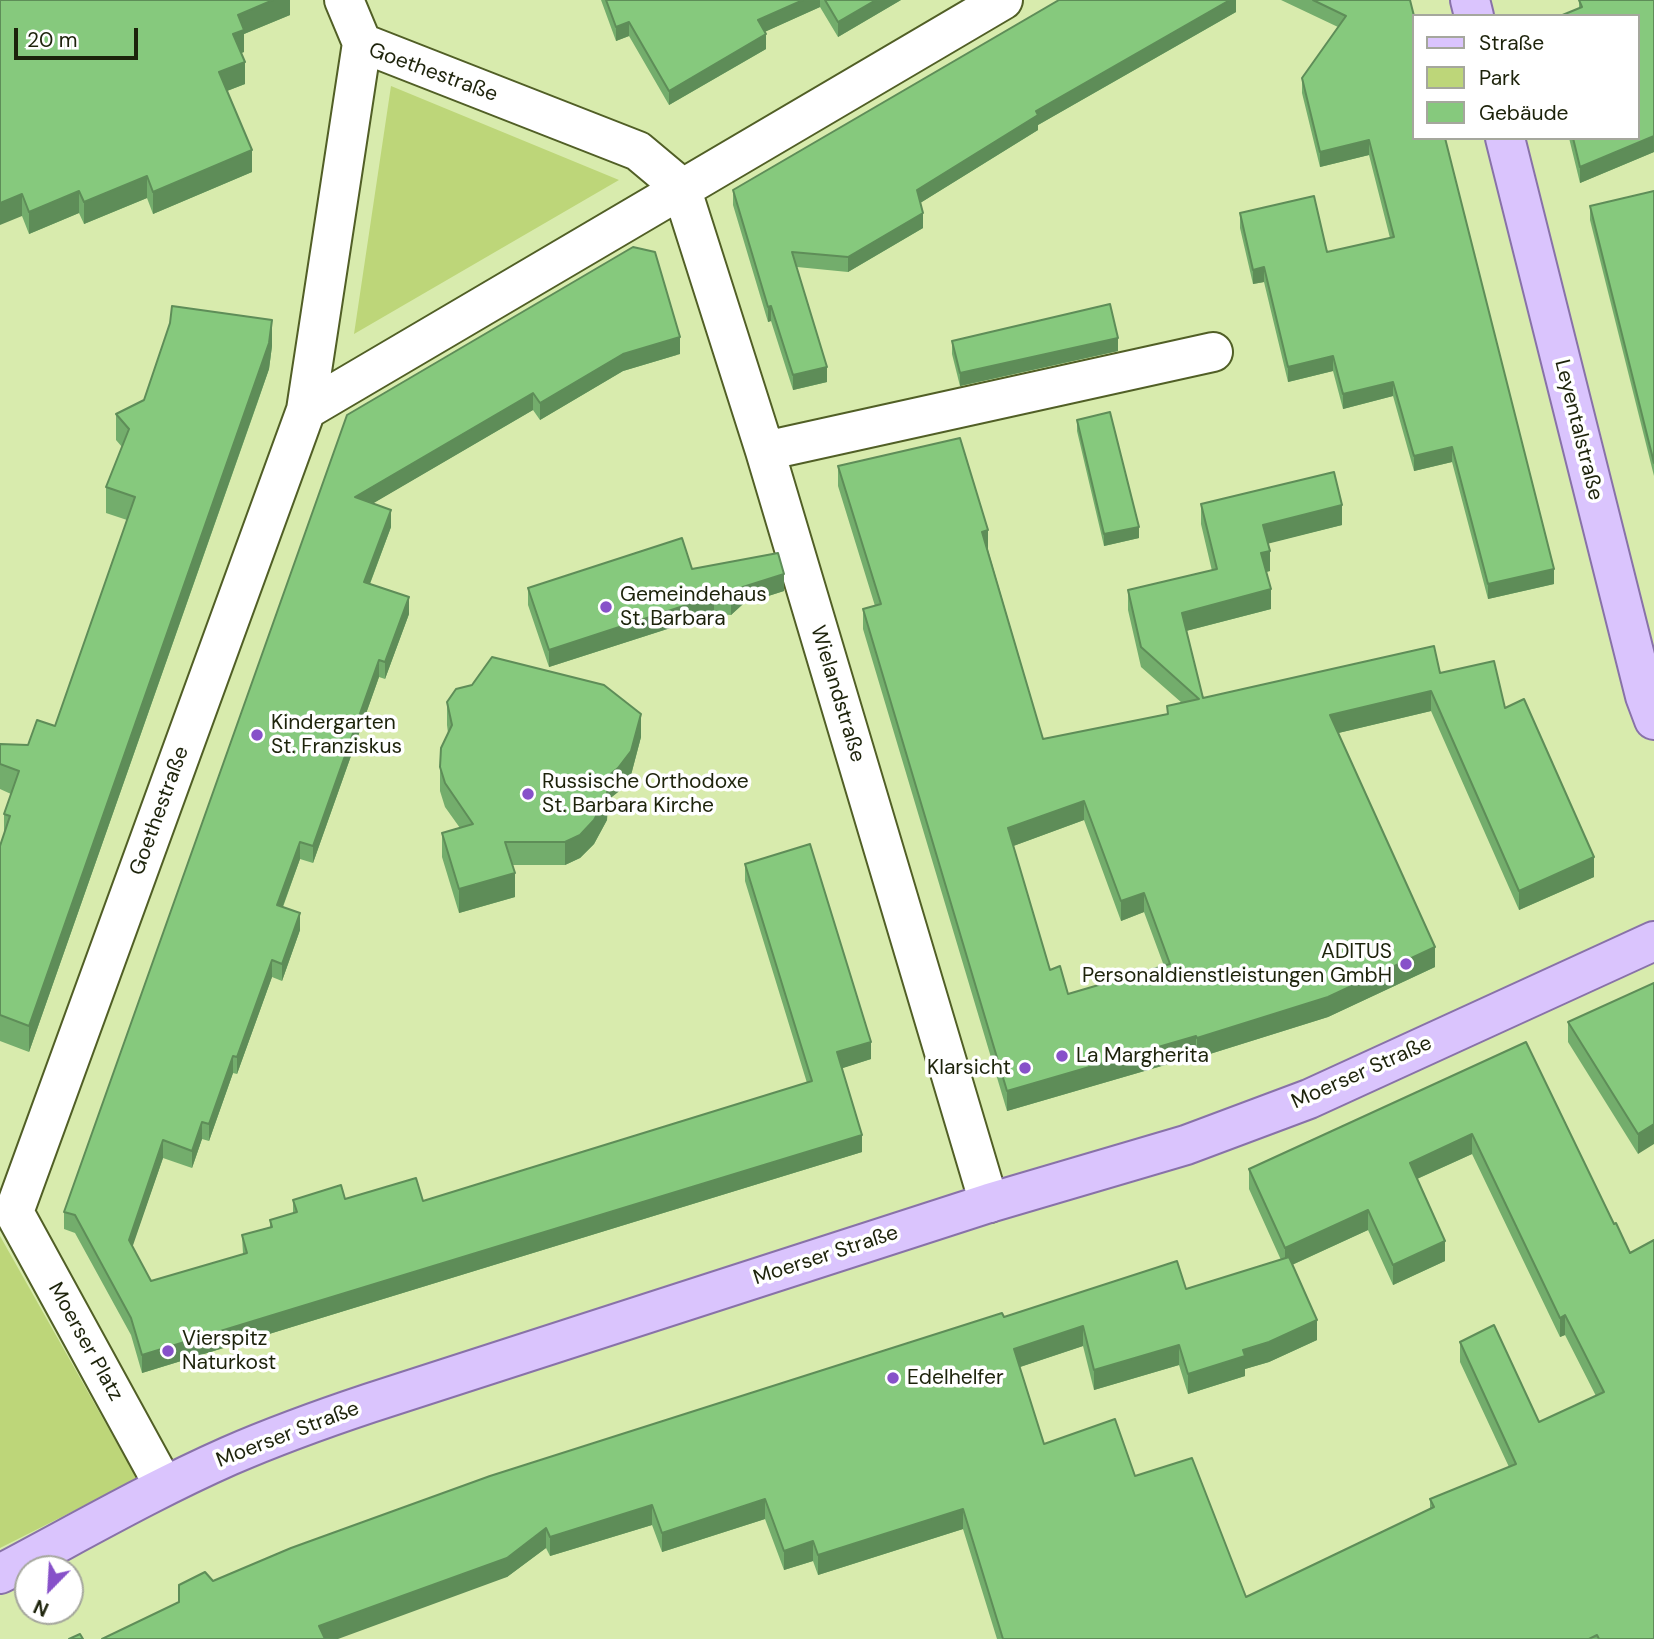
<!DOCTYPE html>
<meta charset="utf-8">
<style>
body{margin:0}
#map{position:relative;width:1654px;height:1639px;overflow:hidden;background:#d8ebad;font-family:"DM Sans",sans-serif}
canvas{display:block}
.legend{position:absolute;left:1412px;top:14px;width:228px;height:126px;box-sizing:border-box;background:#fff;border:2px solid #a5a79d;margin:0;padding:9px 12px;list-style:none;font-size:21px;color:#1d230b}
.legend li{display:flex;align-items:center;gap:14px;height:35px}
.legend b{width:35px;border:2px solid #a5a79d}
.north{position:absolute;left:14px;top:1555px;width:70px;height:70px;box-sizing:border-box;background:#fff;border:2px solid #a5a79d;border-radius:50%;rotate:204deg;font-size:19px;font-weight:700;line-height:28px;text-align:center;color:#1d230b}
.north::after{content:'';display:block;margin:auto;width:24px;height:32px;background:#8751c9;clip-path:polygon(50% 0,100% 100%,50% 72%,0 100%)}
.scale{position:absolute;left:14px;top:28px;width:124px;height:32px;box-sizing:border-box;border:4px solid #1d230b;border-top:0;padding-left:9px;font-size:21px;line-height:24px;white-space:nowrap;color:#1d230b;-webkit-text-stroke:5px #fff;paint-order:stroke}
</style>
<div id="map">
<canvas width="1654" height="1639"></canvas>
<ul class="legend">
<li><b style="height:9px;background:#dac4fd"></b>Straße</li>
<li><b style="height:19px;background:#bdd679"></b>Park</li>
<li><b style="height:19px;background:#86c97d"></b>Gebäude</li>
</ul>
<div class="north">N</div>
<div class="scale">20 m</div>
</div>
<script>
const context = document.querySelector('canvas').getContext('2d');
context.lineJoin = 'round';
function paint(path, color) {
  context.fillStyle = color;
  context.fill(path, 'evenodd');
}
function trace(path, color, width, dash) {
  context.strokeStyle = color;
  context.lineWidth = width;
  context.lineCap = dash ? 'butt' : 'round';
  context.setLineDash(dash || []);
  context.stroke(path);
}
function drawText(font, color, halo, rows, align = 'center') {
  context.font = font + ' "DM Sans",sans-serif';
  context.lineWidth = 7;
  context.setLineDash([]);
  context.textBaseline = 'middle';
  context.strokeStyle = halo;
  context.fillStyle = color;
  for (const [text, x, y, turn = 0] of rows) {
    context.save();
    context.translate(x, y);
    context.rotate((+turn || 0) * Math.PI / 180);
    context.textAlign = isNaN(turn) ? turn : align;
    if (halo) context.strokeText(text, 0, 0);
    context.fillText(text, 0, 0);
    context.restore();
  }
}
paint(new Path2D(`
 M 391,86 L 619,180 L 354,334 Z
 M 0,1236 L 137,1479 L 0,1548 Z`), '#bdd679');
const minor = new Path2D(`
 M 344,0 L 362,43
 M 362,43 L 638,151 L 681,187 L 765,451 L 989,1203
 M 306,410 L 1003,0
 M 765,451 L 1213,352
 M 14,1212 L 306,410 L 362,43
 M 14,1212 L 164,1486`);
const major = new Path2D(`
 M 1470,0 L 1474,16
 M 1505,138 L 1645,696 L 1654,720
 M 0,1574 C 76,1534 150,1491 229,1456 C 275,1436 322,1419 370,1403 L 989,1203 L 1186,1145 L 1309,1099 L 1654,941`);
trace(minor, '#515f26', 42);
trace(major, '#8872a8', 42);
trace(minor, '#fff', 38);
trace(major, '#dac4fd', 38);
paint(new Path2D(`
 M 0,0 L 290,0 L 290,15 L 244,34 L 244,52 L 241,53 L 245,84 L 227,91 L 252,172 L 153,214 L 147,198 L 84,224 L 79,213 L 29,234 L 22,216 Z
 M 601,0 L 901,0 L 838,37 L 820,7 L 764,32 L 766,49 L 669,105 L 629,36 L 616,41 Z
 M 1236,0 L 1236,12 L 1038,125 L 1038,130 L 920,203 L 923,228 L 848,272 L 797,267 L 827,382 L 793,390 L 771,321 L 768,322 L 733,205 L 733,190 Z
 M 1281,0 L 1410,0 L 1554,584 L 1488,599 L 1452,462 L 1414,471 L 1393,396 L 1343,409 L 1333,371 L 1288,382 L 1264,282 L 1253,284 L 1240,228 L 1240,213 L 1327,252 L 1390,238 L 1369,155 L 1320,167 L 1302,93 L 1302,78 L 1338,27 Z
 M 1579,0 L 1654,0 L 1654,152 L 1580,183 L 1569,138 L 1638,138 L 1579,8 Z
 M 1654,191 L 1654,476 L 1590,220 L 1590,206 Z
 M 952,341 L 1118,351 L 960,386 L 952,354 Z
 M 272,346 L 269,369 L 257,404 L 29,1052 L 0,1041 L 0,846 L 4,835 L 4,814 L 11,794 L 0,789 L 0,744 L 28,745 L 55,726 L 127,520 L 106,513 L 106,487 L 122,447 L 116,440 L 116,414 Z
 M 680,354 L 623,371 L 540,420 L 533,410 L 373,503 L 391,527 L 370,584 L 409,614 L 385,679 L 379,677 L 313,863 L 300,859 L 283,907 L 300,930 L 282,981 L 272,977 L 237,1074 L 233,1073 L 209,1141 L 202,1139 L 192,1168 L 163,1158 L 132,1246 L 151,1281 L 243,1254 L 242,1235 L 270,1227 L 270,1220 L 293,1213 L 293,1200 L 345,1199 L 423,1201 L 807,1083 L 745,881 L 745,864 L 871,1059 L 842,1068 L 862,1152 L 142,1373 L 131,1335 L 75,1233 L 64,1229 L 64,1212 L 347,415 Z
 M 1077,420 L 1139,538 L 1104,546 L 1077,431 Z
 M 838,466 L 988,550 L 1043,739 L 1167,714 L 1167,706 L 1182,703 L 1141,667 L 1128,610 L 1128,590 L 1212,571 L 1201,524 L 1201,504 L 1342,525 L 1268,543 L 1270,571 L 1266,572 L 1271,609 L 1186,631 L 1203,698 L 1440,673 L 1505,708 L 1594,877 L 1519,910 L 1431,711 L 1338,733 L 1435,967 L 1328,1017 L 1197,1058 L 1196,1056 L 1007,1111 L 863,629 L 863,609 L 875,606 L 838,486 ZM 1084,820 L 1121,921 L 1144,912 L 1164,966 L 1068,994 L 1050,970 L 1013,846 Z
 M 692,569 L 784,591 L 743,604 L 731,615 L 714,614 L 549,667 L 528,605 L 528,588 Z
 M 447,702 L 641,737 L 631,775 L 618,792 L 608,800 L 607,820 L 594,844 L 580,858 L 565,865 L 512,865 L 515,897 L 459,913 L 442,857 L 442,833 L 460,828 L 445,807 L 440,791 L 440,767 L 448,733 L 447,725 Z
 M 1654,983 L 1638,1154 L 1568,1042 L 1568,1022 Z
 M 1526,1042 L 1614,1224 L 1654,1639 L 997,1639 L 963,1529 L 818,1575 L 813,1561 L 784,1570 L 765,1519 L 662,1552 L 652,1525 L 550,1556 L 546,1548 L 507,1577 L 179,1602 L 213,1581 L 1004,1317 L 1186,1289 L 1281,1260 L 1249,1189 L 1249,1169 ZM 1472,1154 L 1560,1337 L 1565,1335 L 1596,1396 L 1539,1422 L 1460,1342 L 1460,1362 L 1509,1467 L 1430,1499 L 1430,1509 L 1246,1597 L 1135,1476 L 1044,1444 L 1020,1367 L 1083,1346 L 1094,1390 L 1179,1365 L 1188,1394 L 1245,1376 L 1245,1369 L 1269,1362 L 1317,1340 L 1292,1265 L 1368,1230 L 1393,1285 L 1445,1261 L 1417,1179 Z`), '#73ad6c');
paint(new Path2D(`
 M 273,0 L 290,0 L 290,15 L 244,34 L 244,52 L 233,56 L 233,34 L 238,15 Z
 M 803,0 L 820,0 L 820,7 L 758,35 L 758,20 Z
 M 876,0 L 901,0 L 838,37 L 838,22 Z
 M 1230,0 L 1236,0 L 1236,12 L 1038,125 L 1038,130 L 917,205 L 917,190 L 1036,111 Z
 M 629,22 L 629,36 L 616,41 L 616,27 Z
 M 766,34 L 766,49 L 669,105 L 669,91 Z
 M 245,62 L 245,84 L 219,94 L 219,72 Z
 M 1654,136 L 1654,152 L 1580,183 L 1580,167 Z
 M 1369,140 L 1369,155 L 1320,167 L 1320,152 Z
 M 252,150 L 252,172 L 153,214 L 153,192 Z
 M 147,176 L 147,198 L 84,224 L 84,202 Z
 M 79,191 L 79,213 L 29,234 L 29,212 Z
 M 22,194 L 22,216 L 0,225 L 0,203 Z
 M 923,213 L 923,228 L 848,272 L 848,257 Z
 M 1264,267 L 1264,282 L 1253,284 L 1253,270 Z
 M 771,306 L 771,321 L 768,322 L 768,307 Z
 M 272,320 L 272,346 L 269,369 L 29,1052 L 29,1026 Z
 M 680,337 L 680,354 L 623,371 L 540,420 L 540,403 L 623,354 Z
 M 1118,338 L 1118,351 L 960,386 L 960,373 Z
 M 1333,356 L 1333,371 L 1288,382 L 1288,367 Z
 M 827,367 L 827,382 L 793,390 L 793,375 Z
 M 1393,382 L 1393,396 L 1343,409 L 1343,394 Z
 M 533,393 L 533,410 L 355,514 L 355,497 Z
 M 1452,447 L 1452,462 L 1414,471 L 1414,456 Z
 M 1342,505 L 1342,525 L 1263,545 L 1263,525 Z
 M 391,510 L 391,527 L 364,599 L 364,582 Z
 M 1139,527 L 1139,538 L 1104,546 L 1104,534 Z
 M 988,530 L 988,550 L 982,552 L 982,532 Z
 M 1270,551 L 1270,571 L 1261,573 L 1261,553 Z
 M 1554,569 L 1554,584 L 1488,599 L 1488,584 Z
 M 784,574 L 784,591 L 743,604 L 731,615 L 731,597 L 743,587 Z
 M 1271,589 L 1271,609 L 1182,632 L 1182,613 Z
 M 714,596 L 714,614 L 549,667 L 549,650 Z
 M 409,597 L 409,614 L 385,679 L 385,662 Z
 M 379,660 L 379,677 L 313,863 L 313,846 Z
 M 1431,691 L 1431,711 L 1330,735 L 1330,715 Z
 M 641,714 L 641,737 L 631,775 L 618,792 L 608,800 L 607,820 L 594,844 L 580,858 L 565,865 L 565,842 Z
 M 1084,801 L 1084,820 L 1008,848 L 1008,828 Z
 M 300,842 L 300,859 L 277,922 L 277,905 Z
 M 1594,857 L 1594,877 L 1519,910 L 1519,891 Z
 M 515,873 L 515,897 L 459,913 L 459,889 Z
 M 1144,893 L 1144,912 L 1121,921 L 1121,901 Z
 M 300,913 L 300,930 L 282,981 L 282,964 Z
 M 1435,947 L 1435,967 L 1328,1017 L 1197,1058 L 1197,1038 Z
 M 272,960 L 272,977 L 237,1074 L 237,1057 Z
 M 1196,1036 L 1196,1056 L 1007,1111 L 1007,1091 Z
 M 871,1042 L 871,1059 L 837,1070 L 837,1052 Z
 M 233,1056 L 233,1073 L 209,1141 L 209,1124 Z
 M 202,1122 L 202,1139 L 192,1168 L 192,1151 Z
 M 1654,1124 L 1654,1144 L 1638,1154 L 1638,1134 Z
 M 1472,1134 L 1472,1154 L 1410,1182 L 1410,1163 Z
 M 862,1135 L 862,1152 L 142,1373 L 142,1355 Z
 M 163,1140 L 163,1158 L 129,1257 L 129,1240 Z
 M 1368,1210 L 1368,1230 L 1285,1268 L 1285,1248 Z
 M 1445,1241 L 1445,1261 L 1393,1285 L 1393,1265 Z
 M 1565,1315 L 1565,1335 L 1560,1337 L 1560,1318 Z
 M 1317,1320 L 1317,1340 L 1269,1362 L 1245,1369 L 1245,1376 L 1188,1394 L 1188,1374 Z
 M 1083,1326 L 1083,1346 L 1014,1369 L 1014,1349 Z
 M 1179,1345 L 1179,1365 L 1094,1390 L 1094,1370 Z
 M 765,1499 L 765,1519 L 662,1552 L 662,1533 Z
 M 652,1505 L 652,1525 L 550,1556 L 550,1537 Z
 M 963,1509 L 963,1529 L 818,1575 L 818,1555 Z
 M 546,1528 L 546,1548 L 507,1577 L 338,1639 L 319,1639 L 319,1626 Z
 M 813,1541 L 813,1561 L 784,1570 L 784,1551 Z`), '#5e8d58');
const building = new Path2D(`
 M 0,0 L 273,0 L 238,15 L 244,30 L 233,34 L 245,62 L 219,72 L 252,150 L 153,192 L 147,176 L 84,202 L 79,191 L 29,212 L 22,194 L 0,203 Z
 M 606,0 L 803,0 L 758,20 L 766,34 L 669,91 L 629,22 L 616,27 Z
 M 825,0 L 876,0 L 838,22 Z
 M 1059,0 L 1230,0 L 1036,111 L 1038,115 L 917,190 L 923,213 L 848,257 L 792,252 L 827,367 L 793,375 L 771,306 L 768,307 L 733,190 Z
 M 1313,0 L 1410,0 L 1414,16 L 1414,138 L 1445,138 L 1554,569 L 1488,584 L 1452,447 L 1414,456 L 1393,382 L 1343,394 L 1333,356 L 1288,367 L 1264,267 L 1253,270 L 1240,213 L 1314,196 L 1327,252 L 1394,237 L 1369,140 L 1320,152 L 1302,78 L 1346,16 Z
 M 1579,0 L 1654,0 L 1654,136 L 1580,167 L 1573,138 L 1638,138 L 1638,16 L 1560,16 L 1582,7 Z
 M 1654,191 L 1654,463 L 1590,206 Z
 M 633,247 L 655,252 L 680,337 L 623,354 L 540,403 L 533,393 L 355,497 L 391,510 L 364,582 L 409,597 L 385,662 L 379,660 L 313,846 L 300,842 L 277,905 L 300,913 L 282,964 L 272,960 L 237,1057 L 233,1056 L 209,1124 L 202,1122 L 192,1151 L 163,1140 L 129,1240 L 151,1281 L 247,1253 L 242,1235 L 272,1227 L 270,1220 L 297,1212 L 293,1200 L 341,1185 L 345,1199 L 416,1178 L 423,1201 L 812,1081 L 745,864 L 810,844 L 871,1042 L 837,1052 L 862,1135 L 142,1355 L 131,1318 L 75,1215 L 64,1212 L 347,415 Z
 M 1110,304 L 1118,338 L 960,373 L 952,341 Z
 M 172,306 L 272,320 L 269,343 L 29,1026 L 0,1015 L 0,846 L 10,816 L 4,814 L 19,771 L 0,764 L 0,744 L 28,745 L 37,720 L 55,726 L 135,497 L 106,487 L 129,429 L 116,414 L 144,400 L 170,323 Z
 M 1110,412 L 1139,527 L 1104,534 L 1077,420 Z
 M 960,438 L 988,530 L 982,532 L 1043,739 L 1168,714 L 1167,706 L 1199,699 L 1141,647 L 1128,590 L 1217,569 L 1201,504 L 1334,472 L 1342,505 L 1263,525 L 1270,551 L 1261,553 L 1271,589 L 1182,613 L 1203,698 L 1434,646 L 1440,673 L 1494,661 L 1505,708 L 1524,699 L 1594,857 L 1519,891 L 1431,691 L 1330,715 L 1435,947 L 1328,997 L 1197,1038 L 1196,1036 L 1007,1091 L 863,609 L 881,604 L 838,466 ZM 1084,801 L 1121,901 L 1144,893 L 1170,964 L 1068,994 L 1060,966 L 1050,970 L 1008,828 Z
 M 682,538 L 692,569 L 778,553 L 784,574 L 743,587 L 731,597 L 714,596 L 549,650 L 528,588 Z
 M 492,657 L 604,685 L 641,714 L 631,751 L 618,768 L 608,776 L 607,796 L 594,820 L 580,835 L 565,842 L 505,842 L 515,873 L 459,889 L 442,833 L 473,824 L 445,783 L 440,767 L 441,748 L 452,725 L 447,702 L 456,689 L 472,685 Z
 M 1654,983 L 1654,1124 L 1638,1134 L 1568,1022 Z
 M 1526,1042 L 1614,1224 L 1616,1223 L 1630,1253 L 1654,1240 L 1654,1639 L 1599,1639 L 1597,1635 L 1589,1639 L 1003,1639 L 963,1509 L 818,1555 L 813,1541 L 784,1551 L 765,1499 L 662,1533 L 652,1505 L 550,1537 L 546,1528 L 507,1558 L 319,1626 L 325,1639 L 102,1639 L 179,1602 L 179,1585 L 205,1572 L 213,1581 L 291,1548 L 490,1476 L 1002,1313 L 1004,1317 L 1177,1261 L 1186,1289 L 1289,1257 L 1317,1320 L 1269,1342 L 1243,1350 L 1245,1356 L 1188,1374 L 1179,1345 L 1094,1370 L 1083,1326 L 1014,1349 L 1044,1444 L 1115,1419 L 1135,1476 L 1192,1458 L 1246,1597 L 1434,1507 L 1430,1499 L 1516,1464 L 1460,1342 L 1494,1325 L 1539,1422 L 1604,1392 L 1565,1315 L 1560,1318 L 1472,1134 L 1410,1163 L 1445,1241 L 1393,1265 L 1368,1210 L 1285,1248 L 1249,1169 Z
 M 80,1634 L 83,1639 L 69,1639 Z`);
paint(building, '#86c97d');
trace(building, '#5e8d58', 2);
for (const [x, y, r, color] of [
 [606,607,7,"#8751c9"],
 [257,735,7,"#8751c9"],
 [528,794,7,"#8751c9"],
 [1406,964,7,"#8751c9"],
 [1062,1056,7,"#8751c9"],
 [1025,1068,7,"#8751c9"],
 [168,1351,7,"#8751c9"],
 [893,1378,7,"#8751c9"]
]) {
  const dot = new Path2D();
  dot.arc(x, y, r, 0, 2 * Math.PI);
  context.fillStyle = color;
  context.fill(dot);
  trace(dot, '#fff', 2.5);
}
drawText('21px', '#1d230b', '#fff', [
 ["Goethestraße",433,73,20],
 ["Leyentalstraße",1578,430,76],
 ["Wielandstraße",837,694,73],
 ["Goethestraße",160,811,-70],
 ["Moerser Straße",1362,1073,-24],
 ["Moerser Straße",826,1256,-18],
 ["Moerser Platz",85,1342,61],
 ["Moerser Straße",288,1435,-21]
]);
drawText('21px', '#1d230b', '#fff', [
 ["Gemeindehaus",620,595],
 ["St. Barbara",620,619],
 ["Kindergarten",271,723],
 ["St. Franziskus",271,747],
 ["Russische Orthodoxe",542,782],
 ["St. Barbara Kirche",542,806],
 ["ADITUS",1392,952,"right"],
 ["Personaldienstleistungen GmbH",1392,976,"right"],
 ["La Margherita",1076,1056],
 ["Klarsicht",1011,1068,"right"],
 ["Vierspitz",182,1339],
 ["Naturkost",182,1363],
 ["Edelhelfer",907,1378]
], 'left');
</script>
